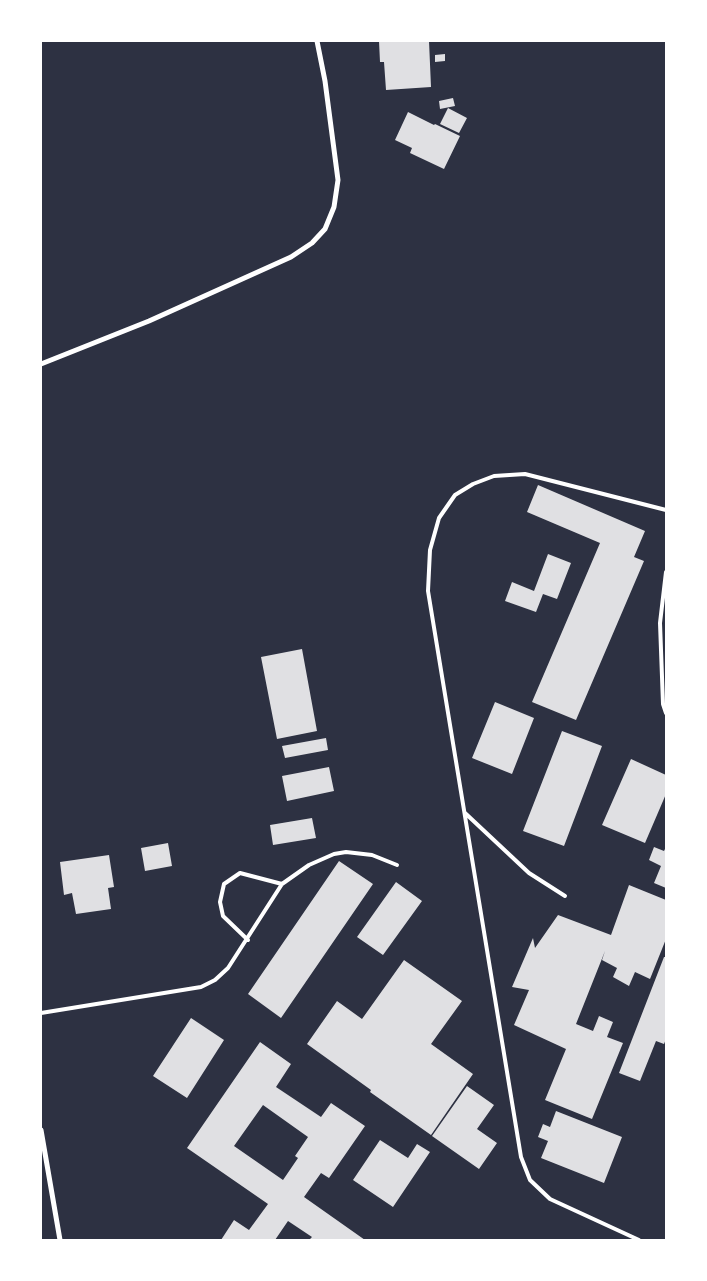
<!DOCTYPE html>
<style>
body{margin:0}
#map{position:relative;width:707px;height:1281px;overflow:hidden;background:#2d3142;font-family:"Playfair Display",serif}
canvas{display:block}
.frame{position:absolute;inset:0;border:42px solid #fff;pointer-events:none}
</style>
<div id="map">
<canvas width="707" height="1281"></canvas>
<div class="frame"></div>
</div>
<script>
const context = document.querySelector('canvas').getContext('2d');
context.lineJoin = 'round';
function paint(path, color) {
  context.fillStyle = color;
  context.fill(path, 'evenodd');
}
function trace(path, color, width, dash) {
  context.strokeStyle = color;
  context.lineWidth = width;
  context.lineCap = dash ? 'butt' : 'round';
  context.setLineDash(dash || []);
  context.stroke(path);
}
paint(new Path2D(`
 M 379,41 L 429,41 L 431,87 L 386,90 L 384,62 L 380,62 Z
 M 445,54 L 445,61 L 435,62 L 435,55 Z
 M 453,98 L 455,106 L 440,109 L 439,101 Z
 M 448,108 L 467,118 L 459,133 L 440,124 Z
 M 408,112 L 434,125 L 435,124 L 460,136 L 444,169 L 410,153 L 412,148 L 395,140 Z
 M 538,485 L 645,531 L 634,557 L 644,561 L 576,720 L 532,702 L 600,543 L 527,512 Z
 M 548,554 L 571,563 L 557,599 L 543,594 L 536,612 L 505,601 L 512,582 L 534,591 Z
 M 302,649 L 317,731 L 277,739 L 261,657 Z
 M 495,702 L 534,718 L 512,774 L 472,758 Z
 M 562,731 L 602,746 L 564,846 L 523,831 Z
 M 326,738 L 328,750 L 285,758 L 282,746 Z
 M 631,759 L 666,775 L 666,794 L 645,843 L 602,825 Z
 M 329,767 L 334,791 L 287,801 L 282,776 Z
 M 312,818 L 316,838 L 273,845 L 270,825 Z
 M 168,843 L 172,866 L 145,871 L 141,848 Z
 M 654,847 L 664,851 L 666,847 L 666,888 L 654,883 L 661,866 L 649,860 Z
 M 109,855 L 114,887 L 108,888 L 111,909 L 76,914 L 72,893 L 64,895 L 60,862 Z
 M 339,861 L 373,884 L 281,1018 L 248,994 Z
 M 396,882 L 422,901 L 383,955 L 357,937 Z
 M 629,885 L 666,900 L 666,939 L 650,979 L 635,972 L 629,986 L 613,977 L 617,968 L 602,960 L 605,951 L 576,1024 L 593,1031 L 599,1016 L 613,1022 L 607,1037 L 623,1043 L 592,1119 L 545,1100 L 566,1049 L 514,1025 L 529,990 L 512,987 L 533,938 L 535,948 L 558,915 L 611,935 Z
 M 664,957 L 666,957 L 666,1039 L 664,1044 L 656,1041 L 640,1081 L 619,1073 Z
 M 404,960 L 462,1001 L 431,1044 L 473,1074 L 431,1135 L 370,1092 L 371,1090 L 307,1044 L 337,1001 L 362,1019 Z
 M 191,1018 L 224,1040 L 187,1098 L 153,1076 Z
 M 260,1042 L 291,1064 L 276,1087 L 321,1117 L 331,1103 L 365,1126 L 329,1178 L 321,1173 L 304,1197 L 365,1240 L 309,1240 L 312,1237 L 288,1221 L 275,1240 L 221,1240 L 234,1220 L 249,1230 L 268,1204 L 187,1148 ZM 263,1105 L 308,1137 L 295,1156 L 298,1158 L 283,1180 L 234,1146 Z
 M 467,1086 L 494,1105 L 477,1129 L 497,1143 L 479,1169 L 432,1136 Z
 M 556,1111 L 622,1137 L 604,1183 L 541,1158 L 548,1141 L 538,1137 L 543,1124 L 550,1127 Z
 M 380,1140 L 408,1158 L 417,1144 L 430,1152 L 393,1207 L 353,1180 Z`), '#e0e0e3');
trace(new Path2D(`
 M 666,572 L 660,623 L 663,704 L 666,713
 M 465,813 L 529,873 L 565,896
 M 248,940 L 223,916 L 220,902 L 224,884 L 240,873 L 282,884
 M 41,1013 L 201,987 L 215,980 L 228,968 L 282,884 L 309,865 L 334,854 L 346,852 L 372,855 L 397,865
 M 639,1240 L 550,1199 L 530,1180 L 521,1157 L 428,591 L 430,550 L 439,518 L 455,495 L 473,484 L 494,476 L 525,474 L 666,510`), '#fff', 4);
trace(new Path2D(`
 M 41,364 L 149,321 L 291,257 L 312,243 L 325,229 L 334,207 L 338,180 L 325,81 L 317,41
 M 41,1130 L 60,1240`), '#fff', 5);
</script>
